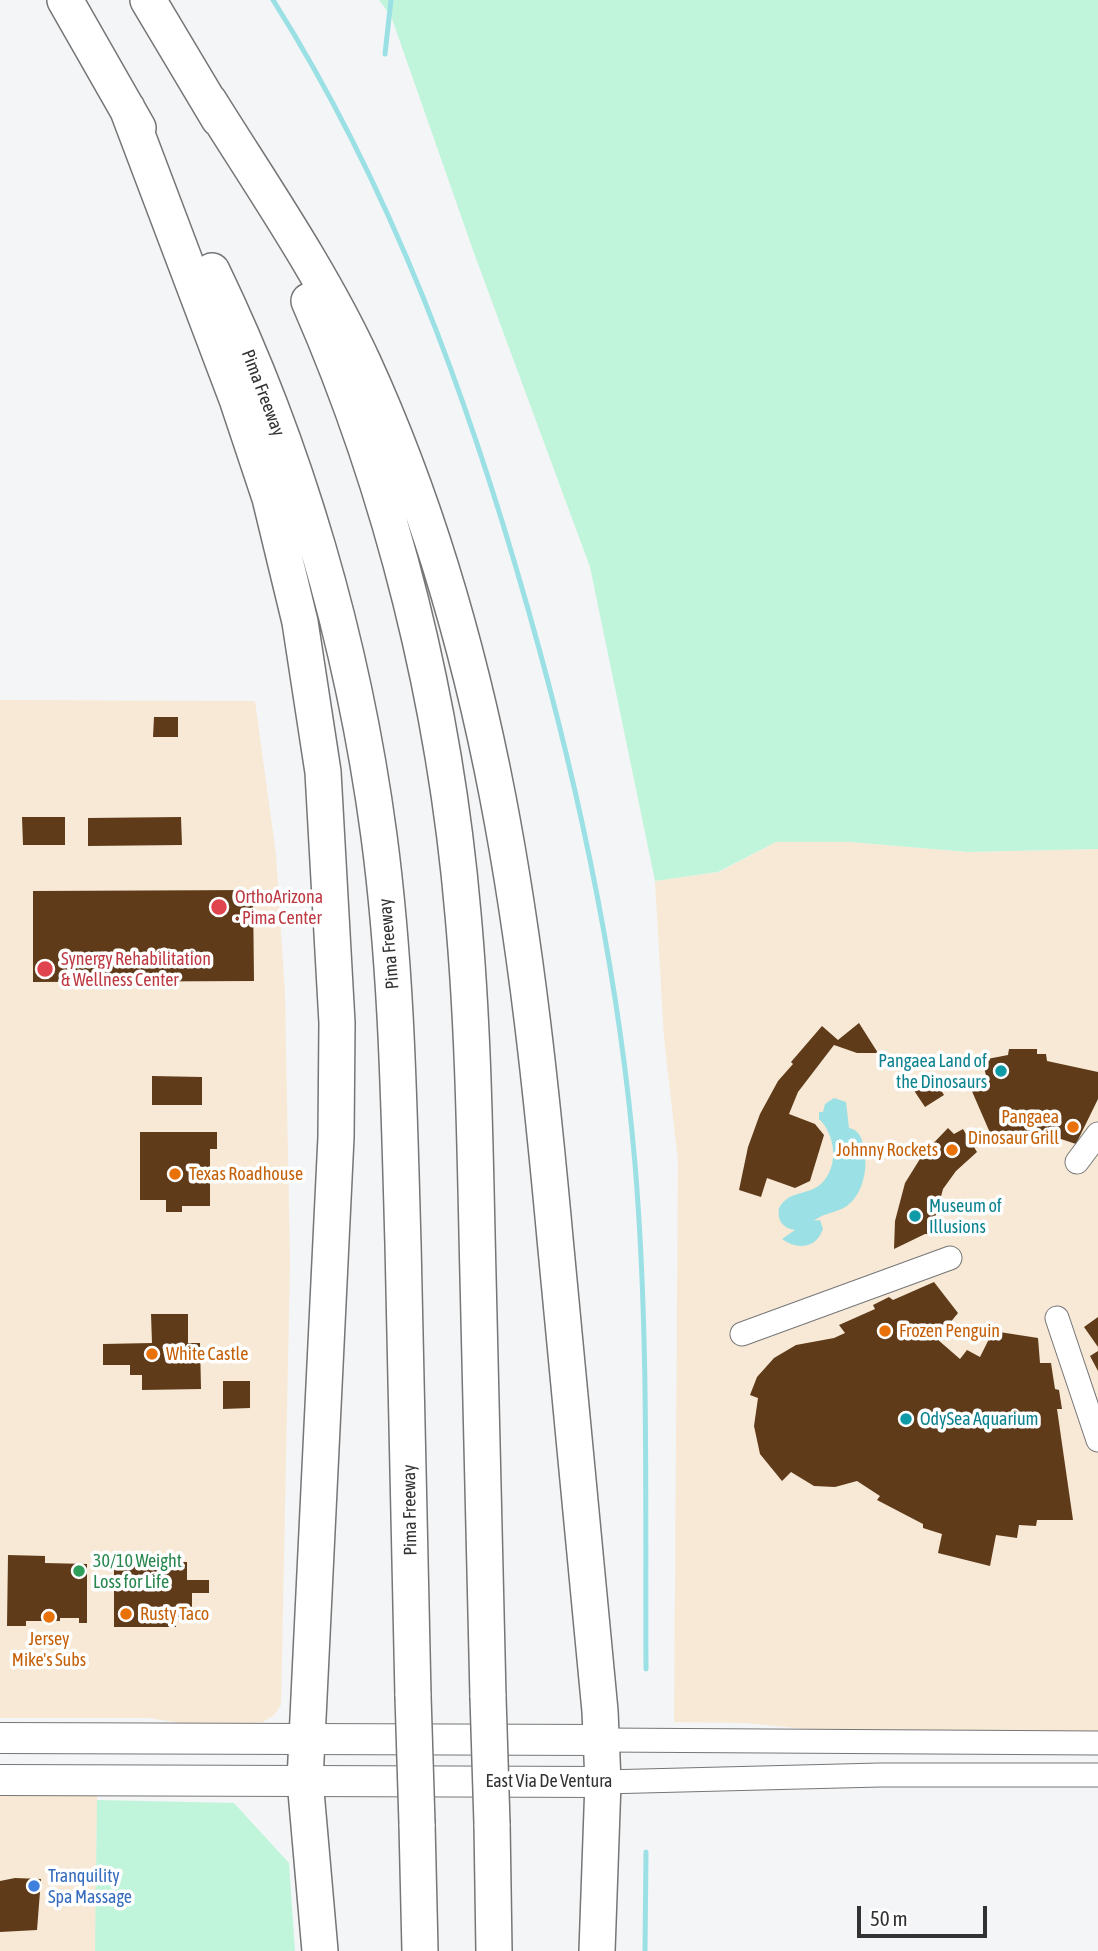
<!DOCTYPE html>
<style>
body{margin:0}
#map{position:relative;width:1098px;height:1951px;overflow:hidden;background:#f4f5f6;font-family:"Asap Condensed",sans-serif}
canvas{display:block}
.scale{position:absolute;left:857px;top:1906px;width:130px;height:32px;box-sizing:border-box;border:4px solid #323232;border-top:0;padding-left:9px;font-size:21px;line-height:24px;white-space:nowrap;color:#323232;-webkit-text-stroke:5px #fff;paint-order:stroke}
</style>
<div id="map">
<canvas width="1098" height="1951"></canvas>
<div class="scale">50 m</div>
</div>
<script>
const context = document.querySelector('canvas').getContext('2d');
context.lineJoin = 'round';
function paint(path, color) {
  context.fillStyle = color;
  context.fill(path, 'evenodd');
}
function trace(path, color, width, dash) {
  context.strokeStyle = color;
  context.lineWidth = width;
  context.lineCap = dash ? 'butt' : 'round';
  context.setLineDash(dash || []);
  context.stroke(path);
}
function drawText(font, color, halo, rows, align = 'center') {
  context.font = font + ' "Asap Condensed",sans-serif';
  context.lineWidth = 7;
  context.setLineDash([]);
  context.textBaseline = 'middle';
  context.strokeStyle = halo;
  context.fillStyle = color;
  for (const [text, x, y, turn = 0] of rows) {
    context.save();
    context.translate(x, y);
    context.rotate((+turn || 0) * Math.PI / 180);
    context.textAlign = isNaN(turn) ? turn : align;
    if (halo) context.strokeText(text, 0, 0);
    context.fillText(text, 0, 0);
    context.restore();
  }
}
paint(new Path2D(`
 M 0,700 L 255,701 L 276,855 L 285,994 L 290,1263 L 281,1705 L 274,1715 L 263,1722 L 206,1727 L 149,1718 L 0,1718 Z
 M 776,842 L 850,842 L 968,852 L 1098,849 L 1098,1734 L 827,1731 L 745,1723 L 674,1722 L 678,1161 L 664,1038 L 655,881 L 719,872 Z
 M 0,1794 L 97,1794 L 96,1951 L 0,1951 Z`), '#f7e9d5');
paint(new Path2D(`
 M 379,0 L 1098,0 L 1098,849 L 968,852 L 850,842 L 776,842 L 718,872 L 655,881 L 590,567 L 474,253 L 391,16 Z
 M 97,1800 L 234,1803 L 289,1863 L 295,1951 L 95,1951 Z`), '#c0f5db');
paint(new Path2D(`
 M 834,1098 L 846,1102 L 849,1128 C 859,1130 862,1138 864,1148 C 869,1169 862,1202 839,1210 C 829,1214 822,1214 814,1221 L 820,1220 L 823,1229 C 816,1249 797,1250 782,1239 L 795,1230 C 782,1228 777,1220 779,1208 C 789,1190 807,1196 821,1184 C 840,1166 835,1134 819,1119 L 819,1112 L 823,1112 L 825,1104 Z`), '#9be0e4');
trace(new Path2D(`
 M 273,0 C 391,187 468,397 528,609 C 580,791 619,975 635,1164 C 649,1332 645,1501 646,1669
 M 385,54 L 391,0
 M 645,1951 L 646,1852`), '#9be0e4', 5);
paint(new Path2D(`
 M 154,717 L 178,717 L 178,737 L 153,737 Z
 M 22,817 L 65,817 L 65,845 L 23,845 Z
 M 181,817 L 182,845 L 88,846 L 88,818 Z
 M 253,890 L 254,981 L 33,982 L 33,891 Z
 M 859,1023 L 878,1053 L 857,1053 L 834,1045 L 798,1092 L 789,1114 L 815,1124 L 824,1135 L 810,1181 L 795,1188 L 767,1178 L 761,1197 L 739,1190 L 748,1147 L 760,1114 L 778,1081 L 793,1064 L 791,1062 L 822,1026 L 838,1040 Z
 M 1009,1049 L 1037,1049 L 1037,1054 L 1046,1054 L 1047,1061 L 1098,1072 L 1098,1099 L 1076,1144 L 1052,1136 L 1031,1134 L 994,1142 L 971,1089 L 988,1083 L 982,1060 L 1008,1055 Z
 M 931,1074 L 944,1095 L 925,1107 L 911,1086 Z
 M 152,1076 L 202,1077 L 202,1105 L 152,1105 Z
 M 948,1128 L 954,1134 L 963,1129 L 977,1152 L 956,1171 L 943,1189 L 931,1234 L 925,1234 L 894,1249 L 895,1221 L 905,1183 L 923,1154 Z
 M 140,1132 L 217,1132 L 217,1149 L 210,1149 L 210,1206 L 182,1206 L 182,1212 L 166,1212 L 166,1200 L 140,1200 Z
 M 934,1282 L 958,1313 L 937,1339 L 960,1359 L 967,1350 L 980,1357 L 993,1331 L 1038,1338 L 1040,1363 L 1051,1363 L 1055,1389 L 1059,1390 L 1062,1409 L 1057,1409 L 1073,1520 L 1037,1520 L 1036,1526 L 1019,1525 L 1017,1538 L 996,1535 L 990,1566 L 938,1553 L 942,1534 L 923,1528 L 923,1524 L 877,1500 L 880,1496 L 857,1481 L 835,1487 L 814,1486 L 791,1472 L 782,1481 L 760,1454 L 754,1426 L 758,1398 L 750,1395 L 757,1377 L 774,1358 L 796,1345 L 834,1338 L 845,1333 L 839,1325 L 875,1309 L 873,1305 L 889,1297 L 893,1300 Z
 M 151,1314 L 188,1314 L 188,1343 L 200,1343 L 201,1389 L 142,1390 L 142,1375 L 130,1375 L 130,1365 L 103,1365 L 103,1344 L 152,1343 Z
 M 1098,1317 L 1098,1347 L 1084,1327 Z
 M 1098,1351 L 1098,1371 L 1090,1356 Z
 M 223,1381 L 250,1381 L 250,1408 L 223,1409 Z
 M 8,1555 L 45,1556 L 45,1563 L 87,1564 L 87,1623 L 79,1623 L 79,1618 L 60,1618 L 60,1621 L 26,1621 L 26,1626 L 7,1626 Z
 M 114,1562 L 187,1562 L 187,1580 L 209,1580 L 209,1593 L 192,1593 L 192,1617 L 176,1617 L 176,1627 L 114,1627 Z
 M 15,1878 L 41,1879 L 37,1930 L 0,1932 L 0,1881 Z`), '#5f3b19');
const minor = new Path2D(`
 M 1077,1162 L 1098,1134
 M 1057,1318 L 1098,1440
 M 742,1334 L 950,1258
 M 602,1740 L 1098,1743
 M 603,1782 L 880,1775 L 1098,1775`);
const major = new Path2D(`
 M 0,1738 L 602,1740
 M 0,1780 L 603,1782`);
const highway = new Path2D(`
 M 65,0 L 138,128
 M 148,0 L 219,119
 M 209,101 C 262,186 321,271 363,362 C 493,646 528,942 556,1249 C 570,1403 584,1557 600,1711 L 603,1782 L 597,1951
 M 127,108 L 237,399 L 270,498 L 300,622 L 323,772 L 337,1023 L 336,1137 L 305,1780 L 320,1951
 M 212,271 C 297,447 353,642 379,836 C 397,971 399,1108 403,1244 C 407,1395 411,1546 413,1696
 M 309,301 C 393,493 445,705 463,914 C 474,1034 475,1155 478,1276 C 482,1417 485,1557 488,1697
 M 417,1824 L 420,1951
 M 492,1824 L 494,1951`);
trace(minor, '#767677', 25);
trace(major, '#767677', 32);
trace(highway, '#767677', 38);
trace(minor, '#fff', 23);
trace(major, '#fff', 30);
trace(highway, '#fff', 35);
const highwayBridge = new Path2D(`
 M 413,1696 L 417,1824
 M 488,1697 L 492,1824`);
trace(highwayBridge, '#767677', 38, []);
trace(highwayBridge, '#fff', 35);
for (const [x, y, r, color] of [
 [219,907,9,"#e0444e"],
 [45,969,9,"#e0444e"],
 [1001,1071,7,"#0f9aa8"],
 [1073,1127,7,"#e8710a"],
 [952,1150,7,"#e8710a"],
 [175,1174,7,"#e8710a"],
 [915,1216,7,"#0f9aa8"],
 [885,1331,7,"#e8710a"],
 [152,1354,7,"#e8710a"],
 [906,1419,7,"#0f9aa8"],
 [79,1571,7,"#2e9e5b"],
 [126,1614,7,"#e8710a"],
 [49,1617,7,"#e8710a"],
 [34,1886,7,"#3f7fe0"]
]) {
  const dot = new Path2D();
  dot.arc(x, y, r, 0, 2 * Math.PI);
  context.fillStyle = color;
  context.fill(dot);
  trace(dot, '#fff', 2.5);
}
drawText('18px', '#323232', '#fff', [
 ["Pima Freeway",263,393,69],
 ["Pima Freeway",389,944,-95],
 ["Pima Freeway",410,1510,-91],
 ["East Via De Ventura",549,1781]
]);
drawText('18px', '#be3a42', '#fff', [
 ["OrthoArizona",235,897],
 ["- Pima Center",235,918],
 ["Synergy Rehabilitation",61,959],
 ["& Wellness Center",61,980]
], 'left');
drawText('18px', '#0d838f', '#fff', [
 ["Pangaea Land of",987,1061,"right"],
 ["the Dinosaurs",987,1082,"right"],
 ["Museum of",929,1206],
 ["Illusions",929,1227],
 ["OdySea Aquarium",920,1419]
], 'left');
drawText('18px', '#c56008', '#fff', [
 ["Pangaea",1059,1117,"right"],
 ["Dinosaur Grill",1059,1138,"right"],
 ["Johnny Rockets",938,1150,"right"],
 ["Texas Roadhouse",189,1174],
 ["Frozen Penguin",899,1331],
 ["White Castle",166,1354],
 ["Rusty Taco",140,1614],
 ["Jersey",49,1639,"center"],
 ["Mike's Subs",49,1660,"center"]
], 'left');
drawText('18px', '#27864d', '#fff', [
 ["30/10 Weight",93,1561],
 ["Loss for Life",93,1582]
], 'left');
drawText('18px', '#366cbe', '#fff', [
 ["Tranquility",48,1876],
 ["Spa Massage",48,1897]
], 'left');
</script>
